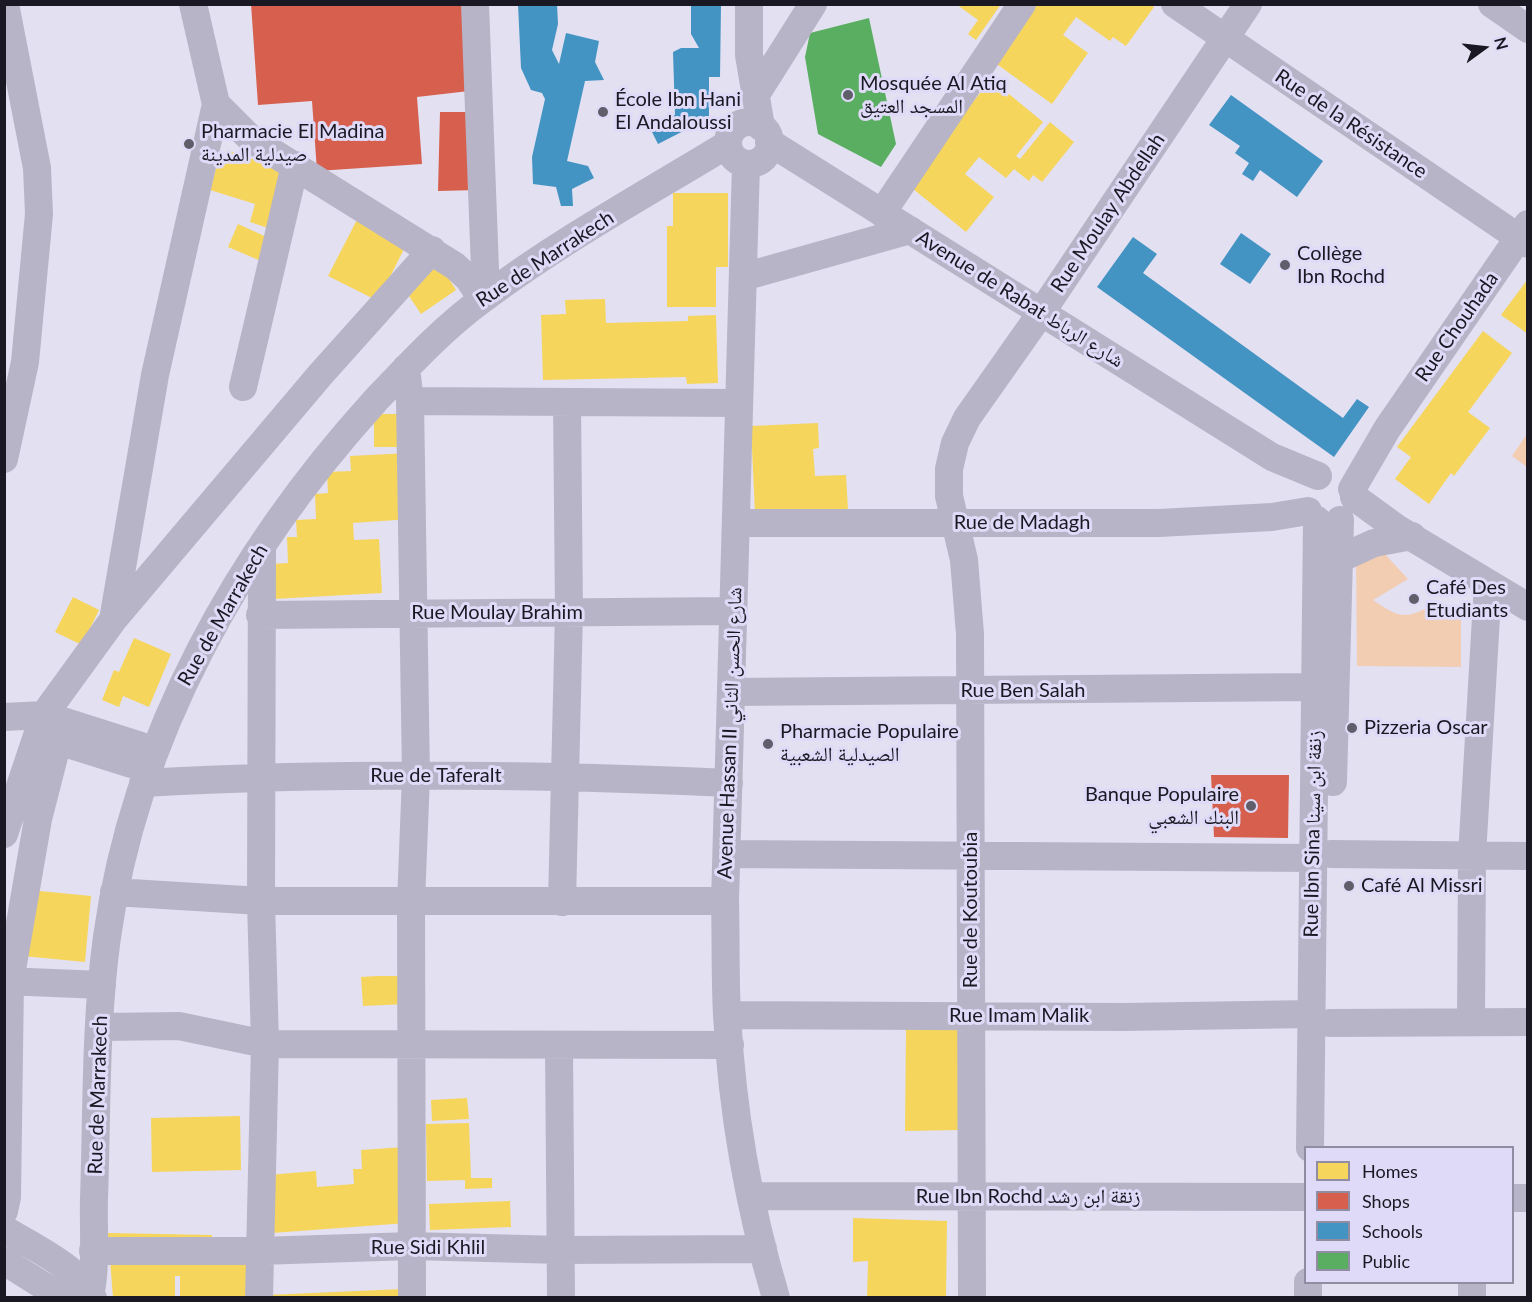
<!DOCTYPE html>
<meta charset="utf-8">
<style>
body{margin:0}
#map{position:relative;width:1532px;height:1302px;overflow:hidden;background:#e3e0f1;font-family:Lato,sans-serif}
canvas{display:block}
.frame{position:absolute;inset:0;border:6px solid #1a1822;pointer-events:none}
.legend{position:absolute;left:1304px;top:1146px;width:210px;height:138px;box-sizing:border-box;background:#dfdaf7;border:2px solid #908ca2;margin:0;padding:8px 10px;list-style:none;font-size:18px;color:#1a1822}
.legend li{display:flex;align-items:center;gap:12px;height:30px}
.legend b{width:30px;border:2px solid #908ca2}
.north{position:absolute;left:1454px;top:18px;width:60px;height:60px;-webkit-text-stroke:4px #dfdaf7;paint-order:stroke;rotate:75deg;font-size:16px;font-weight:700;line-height:24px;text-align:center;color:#1a1822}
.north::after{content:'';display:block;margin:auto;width:21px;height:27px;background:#1a1822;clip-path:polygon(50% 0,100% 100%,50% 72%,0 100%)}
</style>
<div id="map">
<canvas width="1532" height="1302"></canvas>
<div class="frame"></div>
<ul class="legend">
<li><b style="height:16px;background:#f6d55c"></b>Homes</li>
<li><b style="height:16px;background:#d6604d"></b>Shops</li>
<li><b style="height:16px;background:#4393c3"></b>Schools</li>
<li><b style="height:16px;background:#5aae61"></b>Public</li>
</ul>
<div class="north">N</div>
</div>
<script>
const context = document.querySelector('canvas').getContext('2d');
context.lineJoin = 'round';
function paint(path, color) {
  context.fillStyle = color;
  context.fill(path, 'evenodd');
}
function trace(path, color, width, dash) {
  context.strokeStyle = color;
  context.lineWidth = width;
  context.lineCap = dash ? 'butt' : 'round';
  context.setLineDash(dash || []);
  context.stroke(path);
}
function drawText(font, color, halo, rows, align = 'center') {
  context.font = font + ' Lato,"Noto Naskh Arabic",sans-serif';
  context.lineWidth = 6;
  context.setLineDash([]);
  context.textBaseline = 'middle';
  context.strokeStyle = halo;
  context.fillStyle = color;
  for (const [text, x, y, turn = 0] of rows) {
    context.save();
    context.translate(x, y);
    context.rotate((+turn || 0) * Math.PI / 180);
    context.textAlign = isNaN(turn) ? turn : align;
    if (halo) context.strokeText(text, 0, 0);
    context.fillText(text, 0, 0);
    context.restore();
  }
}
paint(new Path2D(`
 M 1527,434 L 1527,467 L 1512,456 Z
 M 1383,552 L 1408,579 L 1373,600 C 1396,616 1405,621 1430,606 L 1461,617 L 1461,667 L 1357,666 L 1356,557 Z`), '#f2cdb2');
paint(new Path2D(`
 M 956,4 L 1001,4 L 976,40 L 968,34 L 978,20 Z
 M 1035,4 L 1150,4 L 1154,7 L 1126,46 L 1113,37 L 1110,41 L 1076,17 L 1063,35 L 1088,53 L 1052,104 L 994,62 Z
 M 989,82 L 1007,97 L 1009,94 L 1043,122 L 1016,156 L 1020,159 L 1050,122 L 1074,142 L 1042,182 L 1033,175 L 1029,181 L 1014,169 L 1006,178 L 979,157 L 965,174 L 994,197 L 966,232 L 907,184 Z
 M 227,150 L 289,172 L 271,229 L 250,222 L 255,204 L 210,190 L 217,165 L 222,167 Z
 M 673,193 L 728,193 L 728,267 L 716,267 L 716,307 L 667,307 L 667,226 L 673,226 Z
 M 360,214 L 409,239 L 378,301 L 328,276 Z
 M 238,224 L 271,239 L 261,261 L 228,247 Z
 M 439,263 L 456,290 L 421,314 L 403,287 Z
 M 1528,279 L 1528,334 L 1501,315 Z
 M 605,299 L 606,323 L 688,321 L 688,316 L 716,315 L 718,383 L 687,384 L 686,377 L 543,380 L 541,315 L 566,314 L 565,300 Z
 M 1483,331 L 1512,353 L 1468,412 L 1490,428 L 1454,476 L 1451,473 L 1429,504 L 1395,479 L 1411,457 L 1397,447 Z
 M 374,414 L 409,414 L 409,447 L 374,447 Z
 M 818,423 L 819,448 L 813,449 L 815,476 L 846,475 L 848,510 L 755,514 L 751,426 Z
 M 408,453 L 411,519 L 353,523 L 354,540 L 379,539 L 382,593 L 273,599 L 271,564 L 288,563 L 287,537 L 297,537 L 296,520 L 316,519 L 315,494 L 328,493 L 327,472 L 351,471 L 350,456 Z
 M 73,597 L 99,610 L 82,645 L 55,632 Z
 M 134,638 L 171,654 L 149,707 L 123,696 L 119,707 L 102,700 L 114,670 L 119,672 Z
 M 29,890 L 91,896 L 85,962 L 23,956 Z
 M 377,976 L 405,976 L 407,1004 L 363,1006 L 361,977 Z
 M 906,1029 L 958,1030 L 959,1130 L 905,1131 Z
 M 467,1098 L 469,1119 L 432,1121 L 431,1100 Z
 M 240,1116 L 241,1170 L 152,1172 L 151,1118 Z
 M 469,1123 L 471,1178 L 492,1178 L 492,1188 L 465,1189 L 465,1180 L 427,1181 L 426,1124 Z
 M 404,1147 L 407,1223 L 272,1233 L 268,1175 L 316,1171 L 317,1187 L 354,1184 L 353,1169 L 362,1169 L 361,1150 Z
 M 510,1201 L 511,1227 L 430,1230 L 429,1204 Z
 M 853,1218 L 947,1221 L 946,1298 L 867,1298 L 868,1261 L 853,1262 Z
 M 108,1233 L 212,1235 L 211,1242 L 256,1242 L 256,1298 L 180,1298 L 180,1276 L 175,1276 L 175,1298 L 113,1298 Z
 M 402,1289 L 402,1298 L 267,1298 L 267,1295 Z`), '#f6d55c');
paint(new Path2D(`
 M 251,4 L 467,4 L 469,91 L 417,97 L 422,164 L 317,171 L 312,101 L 258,105 Z
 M 440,112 L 473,112 L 478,190 L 438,191 Z
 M 1211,775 L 1289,775 L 1288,838 L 1214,837 Z`), '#d6604d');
paint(new Path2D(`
 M 518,4 L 557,4 L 558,24 L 552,50 L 559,64 L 566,33 L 599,41 L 595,62 L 604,80 L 585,81 L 567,161 L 588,166 L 594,178 L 572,189 L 573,206 L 561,206 L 556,187 L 533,184 L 532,157 L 545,99 L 542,93 L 531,90 L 521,68 Z
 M 691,4 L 721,4 L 720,77 L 709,77 L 709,118 L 658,144 L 650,128 L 675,115 L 673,52 L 681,48 L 699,48 L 691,34 Z
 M 1231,95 L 1323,161 L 1297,197 L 1260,170 L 1253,181 L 1242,174 L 1249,163 L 1235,153 L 1240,146 L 1209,125 Z
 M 1241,233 L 1271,254 L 1250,284 L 1220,264 Z
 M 1133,237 L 1157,254 L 1143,273 L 1343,418 L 1357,399 L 1369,407 L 1334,457 L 1097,287 Z`), '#4393c3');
paint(new Path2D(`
 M 869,18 L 896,144 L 881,167 L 818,134 L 805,57 L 810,33 Z`), '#5aae61');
trace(new Path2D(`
 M 475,4 L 486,296
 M 749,4 L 749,55 L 761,127
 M 1175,4 L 1528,244
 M 1492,4 L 1528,29
 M 755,96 L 813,4
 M 216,104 L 251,139 L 455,266 L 469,279 L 482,299
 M728 143a21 21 0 1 1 42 0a21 21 0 1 1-42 0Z
 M 769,142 L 1272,457 L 1318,476
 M 746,164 L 725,901 C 726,939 725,977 727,1015 C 732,1110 749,1207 776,1298
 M 882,213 L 1022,4
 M 743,277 L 910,230
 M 406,368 L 410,401 L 416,776 L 411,902 L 412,1298
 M 243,387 L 295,165
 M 410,401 L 739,403
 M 4,459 L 25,362 L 39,214 L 37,168 L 5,4
 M 1352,489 L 1387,429 L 1528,224
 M 1354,497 L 1398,529 L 1528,607
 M 736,523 L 1159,523 L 1272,517 L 1308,511
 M 1339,559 L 1374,543 L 1412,536
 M 260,615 L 734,611
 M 113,620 L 155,375 L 216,104 L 193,4
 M 731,692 L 1314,687
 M 4,717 L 44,715 L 154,750
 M 43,730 L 58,741 L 131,764
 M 1333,782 L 1340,520
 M 143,783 C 338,772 533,774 729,783
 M 4,834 L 44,715 L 113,620 L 320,375 L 432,250
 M 727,854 L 1313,858
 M 1331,854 L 1528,856
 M 114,892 L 261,901 L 725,901
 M 562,902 L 569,612 L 567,402
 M 4,981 L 102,985
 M 727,1015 L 1123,1017 L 1311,1014
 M 1471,1022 L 1472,856 L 1488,583
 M 1330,1023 L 1528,1022
 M 100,1027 L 179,1026 L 265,1044 L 730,1045
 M 559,1045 L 561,1298
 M 1310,1148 L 1317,520
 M 751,1196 L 1306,1197
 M 1512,1198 L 1528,1198
 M 4,1211 L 7,1197 L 10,981 L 38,819 L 58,741
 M 4,1229 C 31,1246 80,1268 93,1298
 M 93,1251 L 259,1251 L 412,1246 L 561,1250 L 763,1249
 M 4,1261 L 63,1298
 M 1472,1282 L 1472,1298
 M 89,1298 C 97,1274 93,1226 94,1199 C 97,1112 95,1023 107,937 C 135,735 239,551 375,401 C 409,365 443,328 483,299 C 560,241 646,194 728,144
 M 259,1298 L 265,1044 L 261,901 L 262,548
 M 972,1298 L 970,634 L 964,560 L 949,496 L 949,469 L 955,443 L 967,418 L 1041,313 L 1248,4
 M 1308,1298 L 1308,1282`), '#b8b4c7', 28);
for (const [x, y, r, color] of [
 [848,95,6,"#605e6a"],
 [603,112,6,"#605e6a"],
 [189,144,6,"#605e6a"],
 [1285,265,6,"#605e6a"],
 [1414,599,6,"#605e6a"],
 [1352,728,6,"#605e6a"],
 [768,744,6,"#605e6a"],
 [1251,806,6,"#605e6a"],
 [1349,886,6,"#605e6a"]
]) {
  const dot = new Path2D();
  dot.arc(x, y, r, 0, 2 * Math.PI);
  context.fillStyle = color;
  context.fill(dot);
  trace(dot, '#dfdaf7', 2);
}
drawText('20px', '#1a1822', '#dfdaf7', [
 ["Mosquée Al Atiq",860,84],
 ["المسجد العتيق",860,107],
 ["École Ibn Hani",615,100],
 ["El Andaloussi",615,123],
 ["Pharmacie El Madina",201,132],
 ["صيدلية المدينة",201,155],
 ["Collège",1297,254],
 ["Ibn Rochd",1297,277],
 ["Café Des",1426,588],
 ["Etudiants",1426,611],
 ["Pizzeria Oscar",1364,728],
 ["Pharmacie Populaire",780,732],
 ["الصيدلية الشعبية",780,755],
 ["Banque Populaire",1239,795,"right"],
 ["البنك الشعبي",1239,818,"right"],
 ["Café Al Missri",1361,886]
], 'left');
drawText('20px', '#1a1822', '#dfdaf7', [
 ["Rue de la Résistance",1351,124,34],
 ["Rue Moulay Abdellah",1108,213,-56],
 ["Rue de Marrakech",545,259,-33],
 ["Avenue de Rabat شارع الرباط",1020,299,32],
 ["Rue Chouhada",1457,327,-55],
 ["Rue de Madagh",1022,523],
 ["Rue Moulay Brahim",497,613],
 ["Rue de Marrakech",223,615,-60],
 ["Rue Ben Salah",1023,691],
 ["Avenue Hassan II شارع الحسن الثاني",730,733,-88],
 ["Rue de Taferalt",436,776],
 ["Rue Ibn Sina زنقة ابن سينا",1313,834,-89],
 ["Rue de Koutoubia",971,910,-90],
 ["Rue Imam Malik",1019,1016],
 ["Rue de Marrakech",98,1095,-88],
 ["Rue Ibn Rochd زنقة ابن رشد",1028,1197],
 ["Rue Sidi Khlil",428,1248]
]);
</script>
